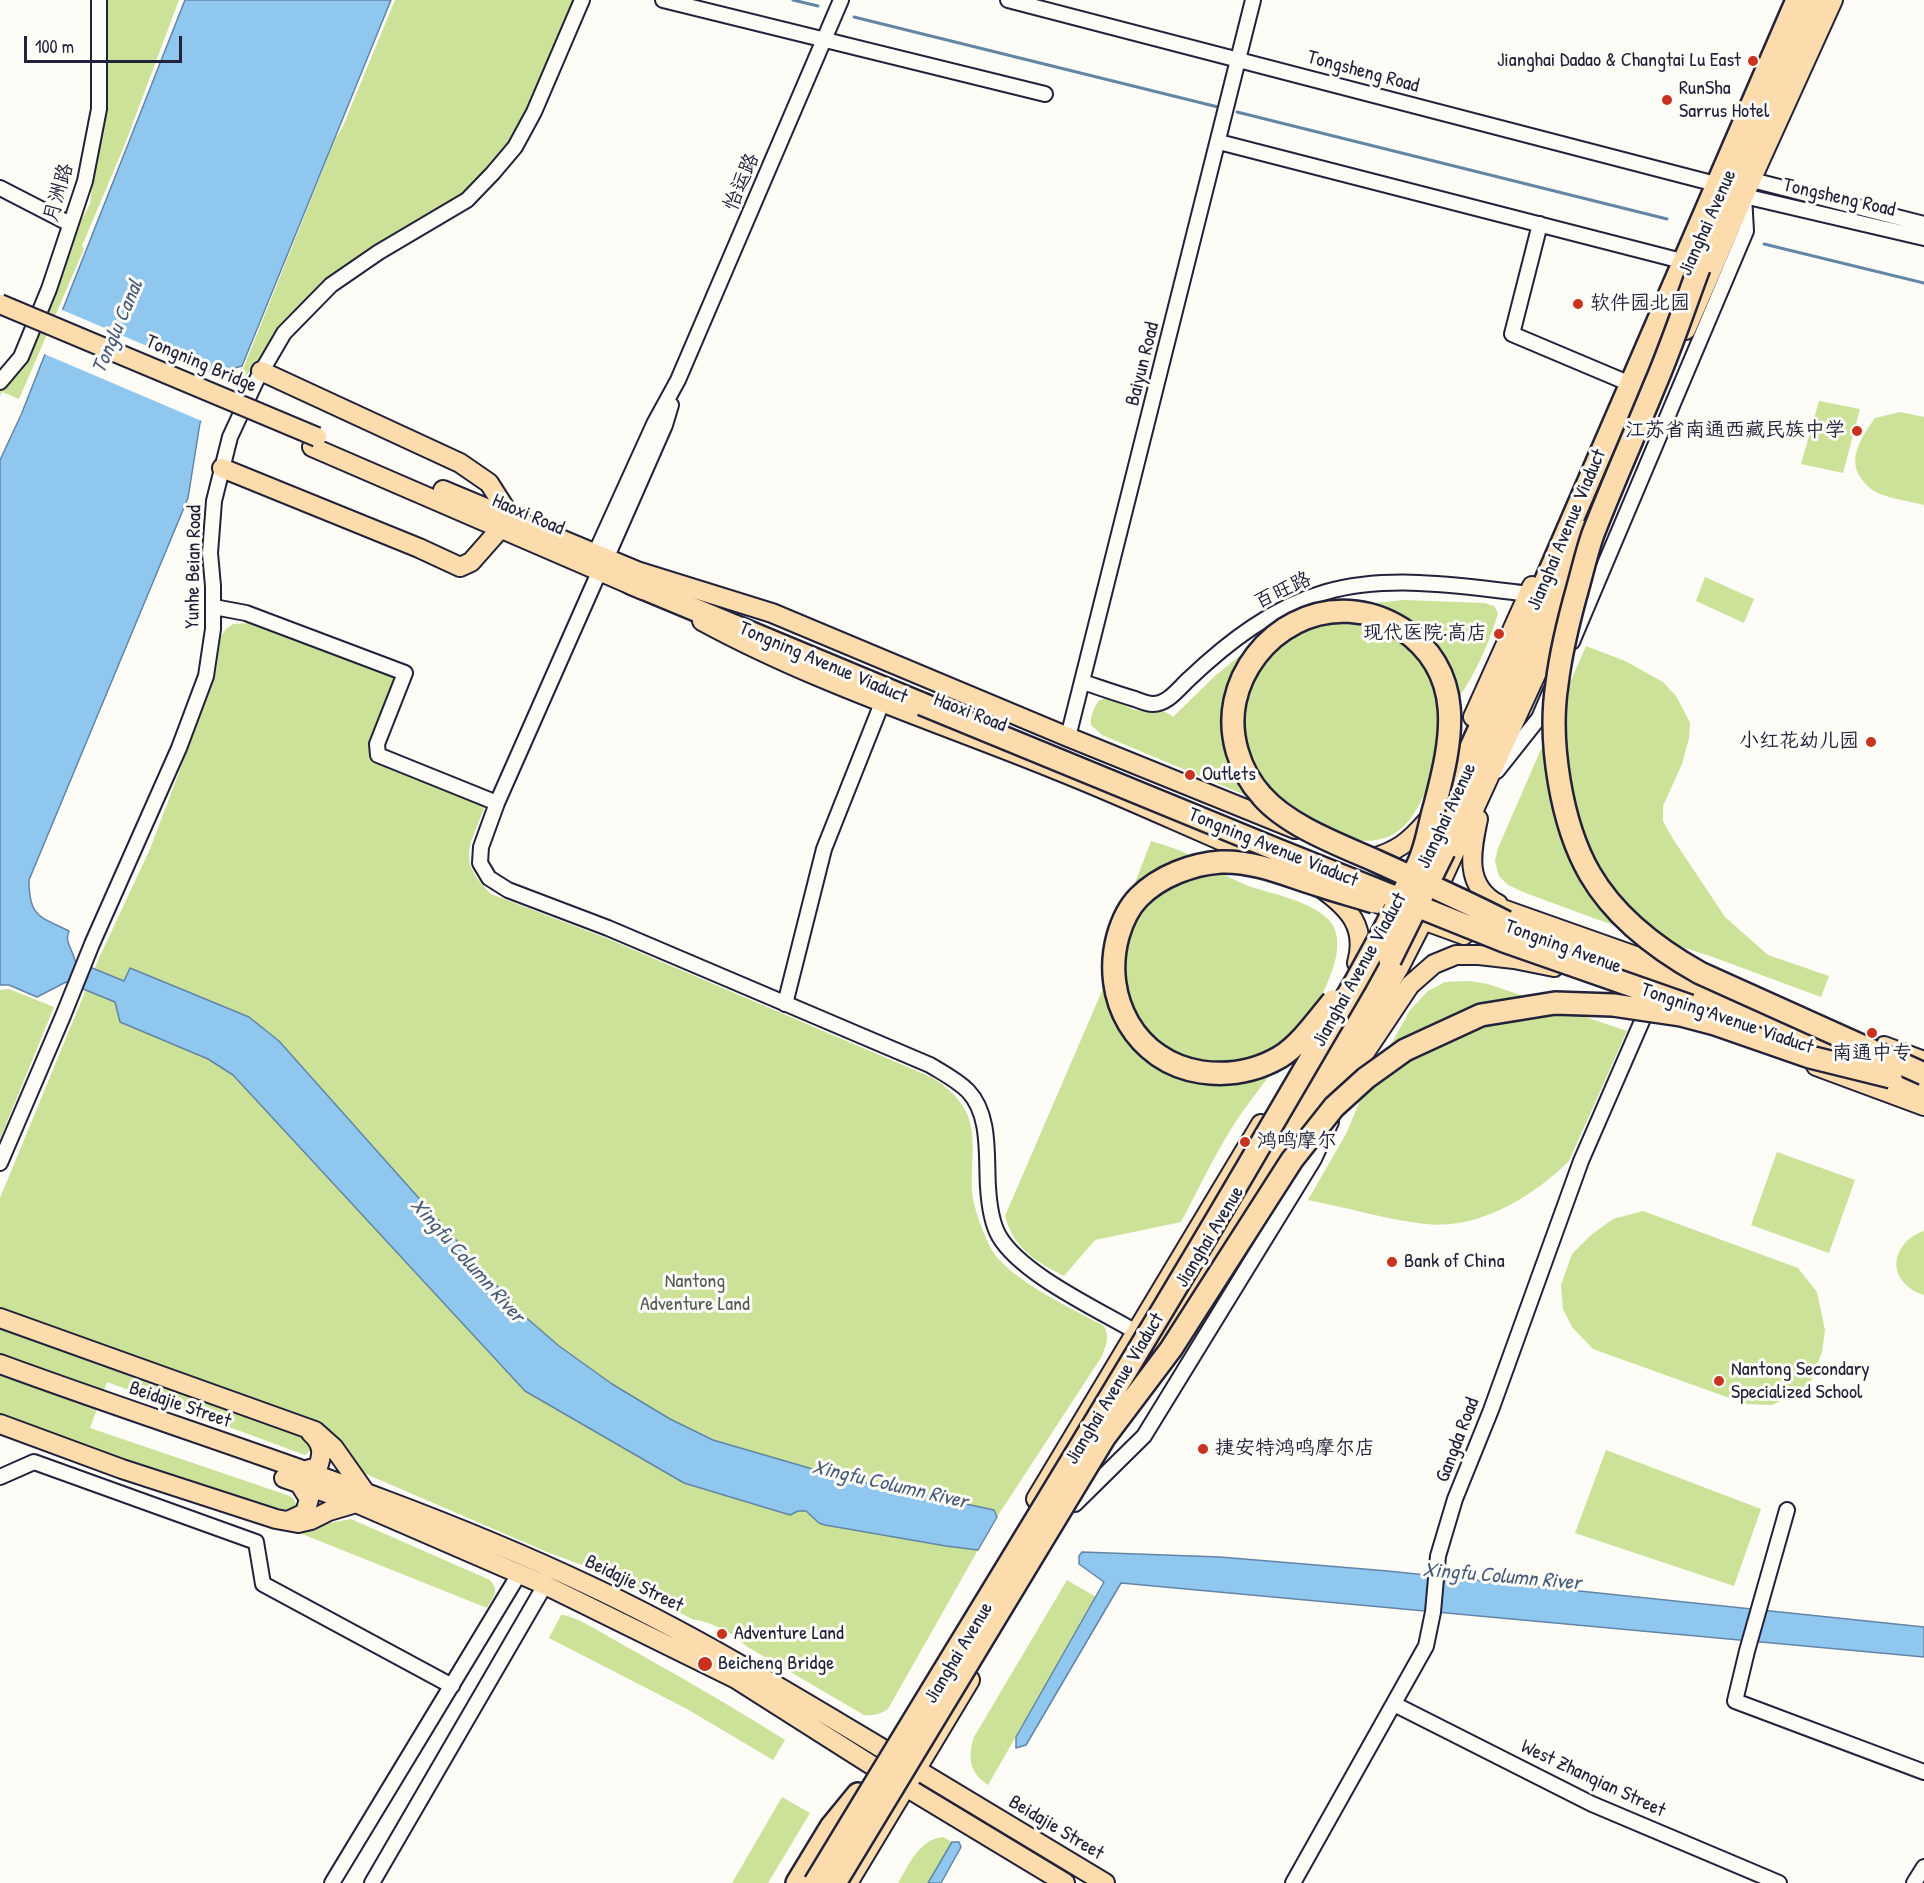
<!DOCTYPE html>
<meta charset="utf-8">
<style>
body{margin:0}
#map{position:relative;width:1924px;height:1883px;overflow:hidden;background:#fdfcf7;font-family:"Patrick Hand",sans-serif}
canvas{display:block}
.scale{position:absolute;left:24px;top:36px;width:158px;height:27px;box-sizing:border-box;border:3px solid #22223b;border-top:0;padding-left:8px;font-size:18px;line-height:21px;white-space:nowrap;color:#22223b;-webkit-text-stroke:4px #fdfcf7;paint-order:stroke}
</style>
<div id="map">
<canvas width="1924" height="1883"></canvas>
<div class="scale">100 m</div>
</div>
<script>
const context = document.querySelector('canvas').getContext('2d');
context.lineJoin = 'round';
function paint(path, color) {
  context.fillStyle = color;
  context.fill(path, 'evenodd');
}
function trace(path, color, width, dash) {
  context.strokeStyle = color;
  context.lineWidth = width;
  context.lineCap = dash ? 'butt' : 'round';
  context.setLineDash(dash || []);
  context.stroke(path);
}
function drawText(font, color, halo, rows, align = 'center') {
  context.font = font + ' "Patrick Hand","LXGW WenKai TC",sans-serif';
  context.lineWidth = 6;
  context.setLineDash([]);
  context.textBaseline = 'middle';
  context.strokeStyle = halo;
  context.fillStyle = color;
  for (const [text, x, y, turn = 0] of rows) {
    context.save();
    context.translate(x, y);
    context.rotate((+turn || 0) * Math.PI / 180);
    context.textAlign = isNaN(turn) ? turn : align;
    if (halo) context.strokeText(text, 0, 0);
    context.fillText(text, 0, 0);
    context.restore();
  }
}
paint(new Path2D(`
 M 107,0 L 179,0 L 125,144 L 82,246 L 84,249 L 19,399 L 2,392 L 0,396 L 0,391 L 2,391 L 22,369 L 30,353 L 52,302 L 72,237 L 90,204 L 99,123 L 99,82 Z
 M 395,0 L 575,0 L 528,112 L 508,146 L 477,182 L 460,196 L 345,267 C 329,279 313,291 300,306 C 292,315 283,325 276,334 C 264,351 254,375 234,382 L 221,377 L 223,375 L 243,369 L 335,140 L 343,126 Z
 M 1819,401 L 1860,409 L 1843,473 L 1801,464 Z
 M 1900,412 L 1924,417 L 1924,505 C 1913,502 1882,497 1874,491 C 1842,468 1857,443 1875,418 Z
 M 1705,577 L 1754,599 L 1744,623 L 1696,601 Z
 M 1404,600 L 1485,603 L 1494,606 L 1498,613 C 1492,636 1471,686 1454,702 C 1444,738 1431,796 1406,824 C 1391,841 1368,844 1347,838 C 1337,835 1327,829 1318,825 C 1296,815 1273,805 1251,795 L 1240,793 L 1102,735 L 1091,725 C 1090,718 1092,714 1095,707 C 1102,688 1124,707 1136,710 C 1150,714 1161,706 1173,717 L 1215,676 L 1247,650 L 1336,607 Z
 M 249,623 L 398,678 L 372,742 L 370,751 L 372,758 L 379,764 L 485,806 C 470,847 456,859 491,894 L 606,938 L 933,1078 C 984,1112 971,1139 972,1191 C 973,1207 985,1239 993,1252 C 1013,1281 1072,1309 1104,1326 C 1110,1338 1106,1345 1102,1356 L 997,1517 L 997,1513 L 946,1546 L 978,1550 L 888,1709 C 880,1714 874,1716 864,1715 L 746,1646 C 731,1632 712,1622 692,1619 L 601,1572 L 547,1552 L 359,1471 L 334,1440 L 0,1312 L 0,1198 L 99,958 L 150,849 L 206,701 L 216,670 L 221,636 L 226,629 L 233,624 Z
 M 1586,646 L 1625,661 L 1663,682 L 1676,696 L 1684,711 L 1690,723 L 1689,738 L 1682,764 L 1663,806 L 1663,821 L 1673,839 L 1725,917 L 1768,955 L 1829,976 L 1821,997 L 1710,956 L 1596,919 L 1523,892 L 1508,885 L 1499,876 L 1495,861 L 1498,848 Z
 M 1151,841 C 1161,844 1171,847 1181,851 C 1203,861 1223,876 1246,885 C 1270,894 1316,901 1332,924 C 1362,970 1257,1087 1233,1126 C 1214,1156 1198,1190 1181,1222 L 1095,1240 L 1064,1276 C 1035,1261 1014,1249 1005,1216 L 1102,991 L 1102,970 Z
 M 1469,981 L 1488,984 L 1627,1031 L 1569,1161 C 1532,1197 1479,1230 1425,1224 C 1388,1220 1345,1207 1308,1200 L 1347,1132 L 1361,1098 L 1410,1010 L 1428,991 L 1445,982 Z
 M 9,989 L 54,1007 L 0,1139 L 0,990 Z
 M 1777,1152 L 1855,1180 L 1829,1253 L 1751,1225 Z
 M 1643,1211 L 1798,1268 L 1817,1292 L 1825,1330 L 1822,1352 L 1811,1381 L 1796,1393 L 1772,1405 L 1746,1404 L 1593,1349 L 1572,1327 L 1563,1309 L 1561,1285 L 1572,1254 L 1591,1235 L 1613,1219 Z
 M 1924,1231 L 1924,1295 C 1913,1292 1900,1283 1897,1270 C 1893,1253 1908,1235 1924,1231 Z
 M 0,1327 L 303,1434 L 311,1444 L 311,1450 L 305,1455 L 107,1382 L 90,1428 L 287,1495 L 293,1498 L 297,1506 L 294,1512 L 284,1516 L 0,1416 Z
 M 1606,1450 L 1761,1509 L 1734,1586 L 1575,1533 Z
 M 351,1519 L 490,1580 L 495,1587 L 495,1594 L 487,1608 L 292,1530 Z
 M 1067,1580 L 1096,1597 L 988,1785 C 970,1773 967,1758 974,1737 Z
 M 561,1615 C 575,1615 605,1635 618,1642 C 675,1674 730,1705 785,1740 L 773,1760 L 687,1709 L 549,1638 Z
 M 782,1797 L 810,1813 L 768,1883 L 732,1883 Z
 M 943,1837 L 952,1842 L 928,1883 L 898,1883 C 909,1865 919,1839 943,1837 Z`), '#cbe298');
const water = new Path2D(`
 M 185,0 L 391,0 L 242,366 L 221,372 L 200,423 L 188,498 L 29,880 C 29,917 39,916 69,931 C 64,943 73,949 75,961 L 124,981 L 130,968 L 249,1017 L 279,1041 L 522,1314 L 559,1346 L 612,1384 L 670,1419 L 713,1440 L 840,1477 L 994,1510 L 997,1517 L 978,1550 L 946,1546 L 825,1525 L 819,1523 L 806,1511 L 798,1511 L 790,1515 L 684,1483 L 525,1391 L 233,1075 L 208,1059 L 120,1022 L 115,1002 L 66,982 L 37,997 L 9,985 L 0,985 L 0,460 L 21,415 Z
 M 1082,1552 L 1220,1557 L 1388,1571 L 1924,1627 L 1924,1657 L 1121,1583 L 1026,1745 L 1016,1748 L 1016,1737 L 1104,1582 L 1079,1564 L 1079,1556 Z
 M 952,1842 L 959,1842 L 961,1847 L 941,1883 L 928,1883 Z`);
paint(water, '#8fc7ee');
trace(water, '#6385a6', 1.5);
paint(new Path2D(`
 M 60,309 L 222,378 L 204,422 L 42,353 Z`), '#fdfcf7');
trace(new Path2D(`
 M 793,0 L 818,6
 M 854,17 L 1218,107
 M 1237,112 L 1667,219
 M 1764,244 L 1924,283`), '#6385a6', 3);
const minor = new Path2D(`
 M 663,0 L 1045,94
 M 1008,0 L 1708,182
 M 1219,142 L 1674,259
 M 1752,180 L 1924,224
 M 0,188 L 70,224
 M 1540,224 L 1512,334 L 1621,380
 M 0,382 L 21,357 L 49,289 L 85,181 L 99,109 L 99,0
 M 595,554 L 655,422 L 678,380 L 841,0
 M 606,559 L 665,425 L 671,405
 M 600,570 L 497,803 L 481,847 L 480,863 L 489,878 L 508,890 L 608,928 L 930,1065 C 943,1073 957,1080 968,1091 C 991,1115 986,1157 988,1187 C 989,1203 991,1222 999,1236 C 1021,1274 1097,1309 1136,1332
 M 214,607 L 246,613 L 405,673 L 377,744 L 378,755 L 497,803
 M 1572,642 L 1746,231 L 1744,196 L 1924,238
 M 1083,682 C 1101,688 1118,694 1135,699 C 1140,701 1147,704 1153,704 C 1168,704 1179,688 1189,679 C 1228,642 1273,607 1326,592 C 1389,574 1465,586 1529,594
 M 1068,737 L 1253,0
 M 1497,771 L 1539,718 L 1551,690
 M 785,1004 L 824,849 L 882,703
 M 0,1163 L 63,1016 L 92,944 L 179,748 L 206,676 L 213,629 L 213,586 L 210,553 L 214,501 L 230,437 L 256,381 L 284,333 L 331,285 L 379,252 L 467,200 L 493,173 L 515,147 L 534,112 L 582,0
 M 0,1477 L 34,1462 L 256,1542 L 263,1584 L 452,1686
 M 1075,1504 L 1144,1436 L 1314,1159 L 1331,1122
 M 1787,1510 L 1747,1651 L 1735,1701 L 1924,1772
 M 1394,1704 L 1592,1804 L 1779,1883
 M 332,1883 L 519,1574
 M 372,1883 L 545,1585
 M 1293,1883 L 1426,1646 L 1433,1612 L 1438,1556 L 1455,1499 L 1491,1410 L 1581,1161 L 1649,1005
 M 1914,1883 L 1924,1867`);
const major = new Path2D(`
 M 1686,330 L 1744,196 L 1833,0
 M 261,371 L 460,463 L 489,483 L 512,519
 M 312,447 L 643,590
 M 222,468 L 419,548 L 460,567 L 471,562 L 501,528
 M 443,490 L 637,571 L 772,613 L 1068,737 L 1295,829
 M 702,621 C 816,683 939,722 1059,771 C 1132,800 1203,834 1276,864
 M 1473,717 L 1532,586
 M 1478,819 C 1471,852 1464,886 1498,904
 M 1370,859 C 1398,851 1409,842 1428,820
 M 1321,888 C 1349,908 1367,927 1357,963
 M 1360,897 L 1464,935
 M 1483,902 L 1695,977
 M 1884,1046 L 1924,1061
 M 1816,1066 L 1924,1106
 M 1336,1089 L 1358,1063 L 1410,985 L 1434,964 L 1456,955 L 1479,955 L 1514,959 L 1554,967
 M 1285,1157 L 1400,966 L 1423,921 L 1566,609
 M 0,1318 L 315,1431 L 334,1448 L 365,1492
 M 0,1364 C 196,1436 398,1495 588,1585 C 686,1631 780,1687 873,1743 C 950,1790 1027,1836 1105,1883
 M 0,1424 L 122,1469 L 276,1519 L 298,1523 L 311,1520 L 329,1511 L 356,1503
 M 303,1471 L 318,1467 C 323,1453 323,1444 311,1433
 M 284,1478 L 356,1503 L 545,1585 L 736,1679 L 906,1787 L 1065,1883
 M 1036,1499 L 1261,1124
 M 288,1521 L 305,1513 L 309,1499 L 299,1483
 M 848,1883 L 970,1680`);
const highway = new Path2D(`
 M 1692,284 L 1817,0
 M 631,583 L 922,704
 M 1435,827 L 1536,603 L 1797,0
 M 1444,851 L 1586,531
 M 1506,922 L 1830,1041
 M 1891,1077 L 1924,1088
 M 1143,1373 L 1390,960
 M 797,1883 L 831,1827 L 858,1794`);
trace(minor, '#22223b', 18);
trace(major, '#22223b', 22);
trace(highway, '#22223b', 26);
trace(minor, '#fdfcf7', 14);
trace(major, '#fcdcac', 18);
trace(highway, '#fcdcac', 21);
const majorBridge = new Path2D(`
 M 0,304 L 317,437`);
const highwayBridge = new Path2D(`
 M 1699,268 C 1684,308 1671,348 1654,387 C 1634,436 1612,485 1593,534 C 1587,551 1583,569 1578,587 C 1569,619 1561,651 1557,684 C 1548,741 1561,824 1590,874 C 1615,917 1657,949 1700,973 L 1924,1074
 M 922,704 L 1275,849 L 1504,941 L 1690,1006
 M 1390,960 L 1444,851
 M 1333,1001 C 1317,1020 1301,1044 1280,1057 C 1256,1071 1229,1076 1201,1072 C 1136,1062 1101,998 1118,936 C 1122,922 1129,907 1139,897 C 1160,876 1192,864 1221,862 C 1255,861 1286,875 1318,885 C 1336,891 1355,896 1374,902
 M 815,1883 C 959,1644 1107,1407 1248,1166 C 1284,1104 1320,1043 1356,981 C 1373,951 1389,921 1404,891 C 1410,879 1418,867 1422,854 C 1428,838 1430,821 1435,805 C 1452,740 1467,673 1402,629 C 1370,608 1329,605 1295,623 C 1265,638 1242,668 1235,701 C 1228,734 1239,771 1262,796 C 1288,826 1340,845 1376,861 C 1420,881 1463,900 1506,922
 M 835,1883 L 1104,1438 L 1171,1349 L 1292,1160 L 1334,1107 L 1366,1078 L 1405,1050 L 1481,1015 L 1555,1003 L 1613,1005 L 1681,1015 L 1715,1024 L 1810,1057 L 1891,1077`);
trace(majorBridge, '#22223b', 22, []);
trace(highwayBridge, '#22223b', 26, []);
trace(majorBridge, '#fcdcac', 18);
trace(highwayBridge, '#fcdcac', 21);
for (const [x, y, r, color] of [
 [1753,61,6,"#c8321e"],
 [1667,100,6,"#c8321e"],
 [1578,304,6,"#c8321e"],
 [1857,431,6,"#c8321e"],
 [1499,634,6,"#c8321e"],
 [1871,742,6,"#c8321e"],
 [1190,775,6,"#c8321e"],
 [1872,1033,6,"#c8321e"],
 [1245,1142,6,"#c8321e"],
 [1392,1262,6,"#c8321e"],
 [1719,1381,6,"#c8321e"],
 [1203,1449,6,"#c8321e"],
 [722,1634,6,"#c8321e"],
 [705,1664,8,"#c8321e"]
]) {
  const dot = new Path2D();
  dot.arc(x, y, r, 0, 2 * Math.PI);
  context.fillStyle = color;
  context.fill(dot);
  trace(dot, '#fdfcf7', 2);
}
drawText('20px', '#22223b', '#fdfcf7', [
 ["Jianghai Dadao & Changtai Lu East",1741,61,"right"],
 ["RunSha",1679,89],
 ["Sarrus Hotel",1679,112],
 ["软件园北园",1590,304],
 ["江苏省南通西藏民族中学",1845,431,"right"],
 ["现代医院·高店",1487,634,"right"],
 ["小红花幼儿园",1859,742,"right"],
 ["Outlets",1202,775],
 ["南通中专",1872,1054,"center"],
 ["鸿鸣摩尔",1257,1142],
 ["Bank of China",1404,1262],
 ["Nantong Secondary",1731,1370],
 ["Specialized School",1731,1393],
 ["捷安特鸿鸣摩尔店",1215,1449],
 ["Adventure Land",734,1634],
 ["Beicheng Bridge",718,1664]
], 'left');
drawText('20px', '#22223b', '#fdfcf7', [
 ["Tongsheng Road",1363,72,15],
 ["怡运路",742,182,-67],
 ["月洲路",59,193,-74],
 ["Tongsheng Road",1839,198,13],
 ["Jianghai Avenue",1708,223,-66],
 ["Tongning Bridge",201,364,23],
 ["Baiyun Road",1143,364,-76],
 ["Haoxi Road",528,515,23],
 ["Jianghai Avenue Viaduct",1567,530,-67],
 ["Yunhe Beian Road",194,567,-89],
 ["百旺路",1283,591,-25],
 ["Tongning Avenue Viaduct",823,663,23],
 ["Haoxi Road",970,713,21],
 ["Jianghai Avenue",1447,816,-65],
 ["Tongning Avenue Viaduct",1273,848,22],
 ["Tongning Avenue",1563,947,20],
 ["Jianghai Avenue Viaduct",1360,970,-61],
 ["Tongning Avenue Viaduct",1727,1019,19],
 ["Jianghai Avenue",1210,1237,-59],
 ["Jianghai Avenue Viaduct",1115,1389,-59],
 ["Beidajie Street",180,1405,19],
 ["Gangda Road",1458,1440,-69],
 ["Beidajie Street",634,1584,26],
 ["Jianghai Avenue",959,1653,-59],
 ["West Zhanqian Street",1593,1779,25],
 ["Beidajie Street",1056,1828,31]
]);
drawText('20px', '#555c57', '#fdfcf7', [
 ["Nantong",695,1282],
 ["Adventure Land",695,1305]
]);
drawText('italic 21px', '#485c7a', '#fdfcf7', [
 ["Tonglu Canal",118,327,-67],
 ["Xingfu Column River",467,1261,48],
 ["Xingfu Column River",890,1485,13],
 ["Xingfu Column River",1502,1577,5]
]);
</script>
